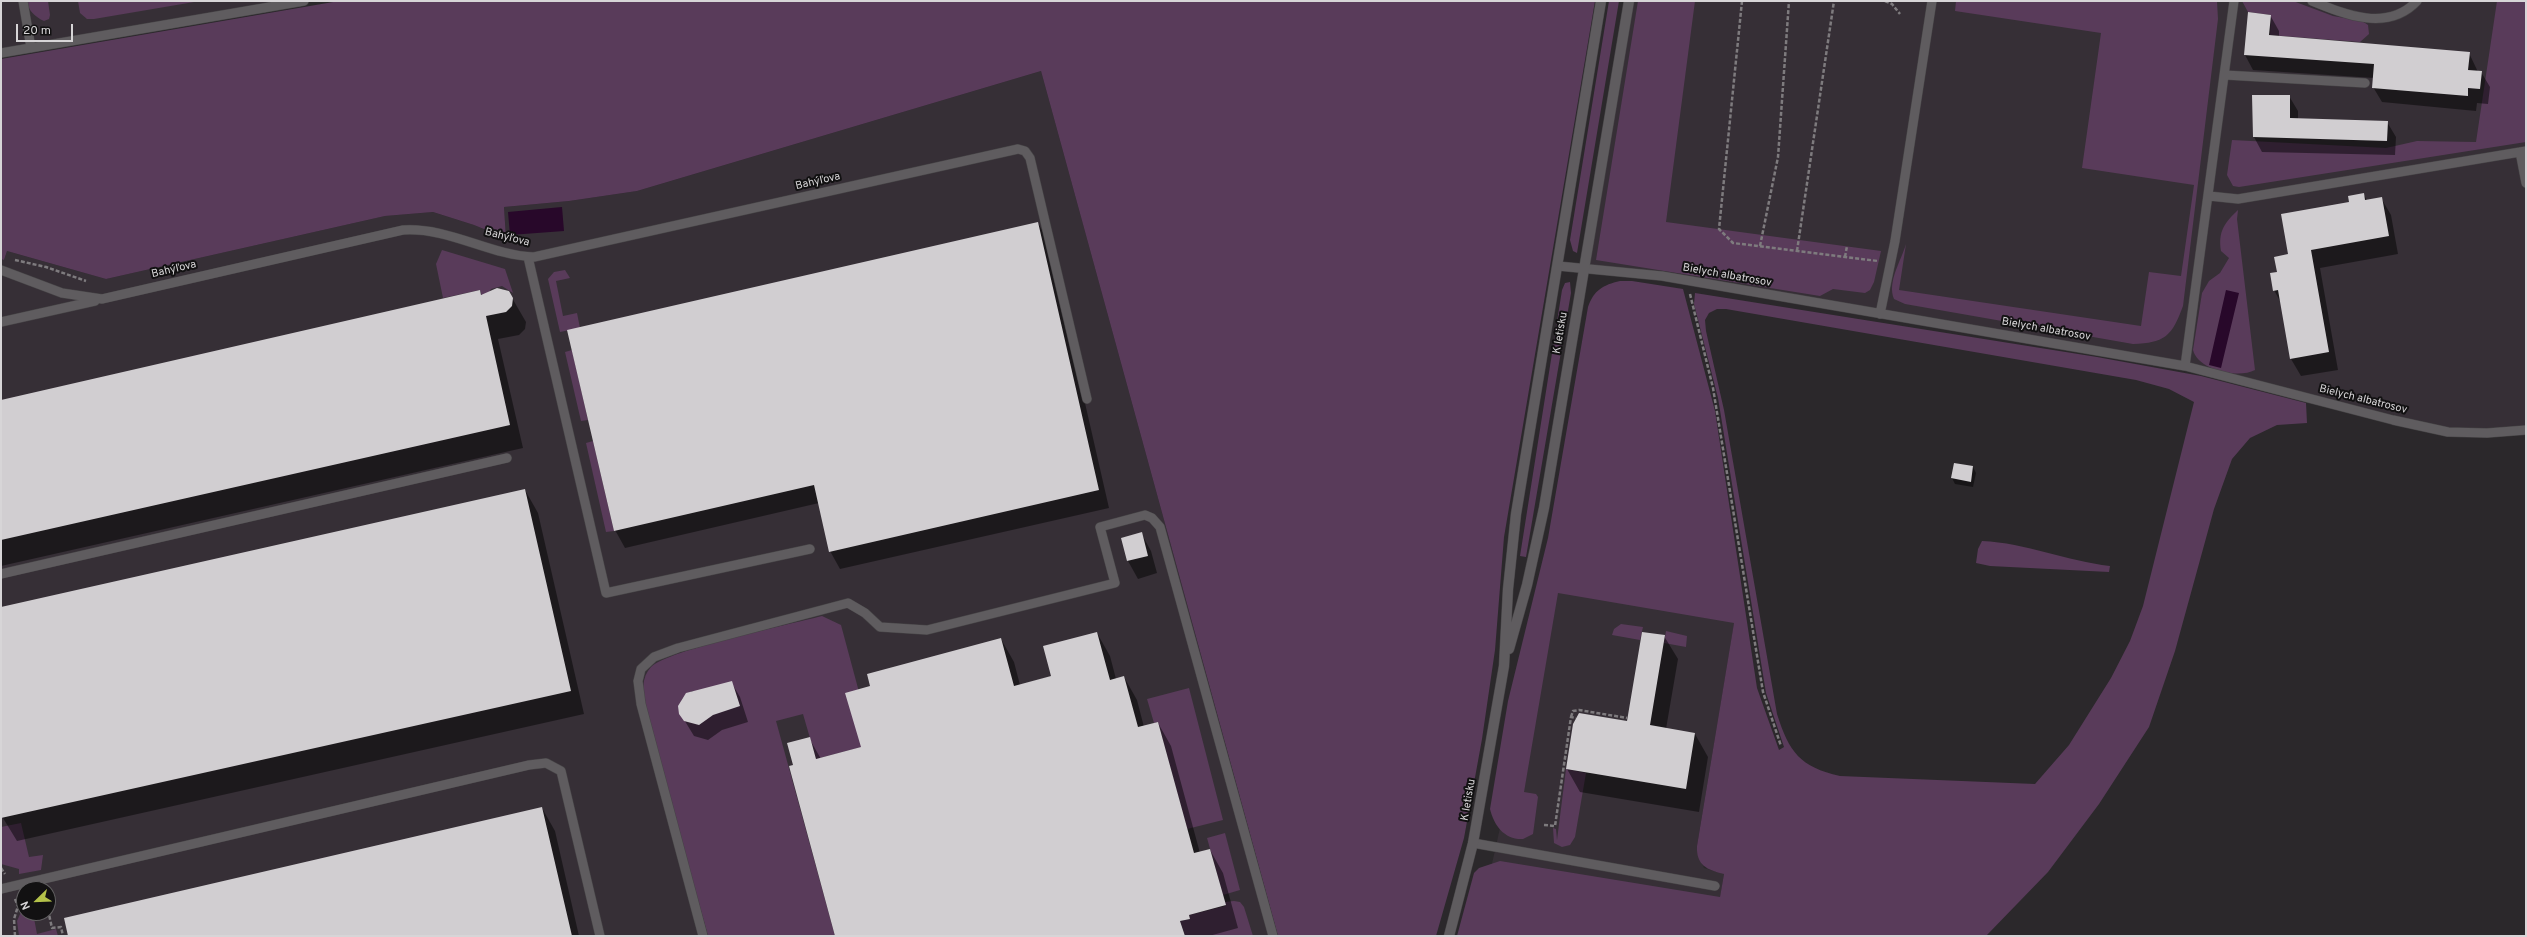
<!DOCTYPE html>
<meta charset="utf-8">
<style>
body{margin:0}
#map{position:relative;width:2527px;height:937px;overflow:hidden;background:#2b282b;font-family:Overpass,sans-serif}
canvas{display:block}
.frame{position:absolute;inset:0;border:2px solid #d7d5d7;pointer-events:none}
.north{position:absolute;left:16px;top:881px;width:40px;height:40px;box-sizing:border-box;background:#121112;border:1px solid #615f61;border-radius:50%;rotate:247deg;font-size:11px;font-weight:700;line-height:16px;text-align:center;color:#d7d5d7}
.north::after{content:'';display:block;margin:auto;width:14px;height:18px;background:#b4c24a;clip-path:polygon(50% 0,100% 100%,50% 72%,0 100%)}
.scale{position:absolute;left:16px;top:24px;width:57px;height:18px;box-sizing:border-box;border:2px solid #d7d5d7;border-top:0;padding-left:5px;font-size:12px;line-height:14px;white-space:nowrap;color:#d7d5d7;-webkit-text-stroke:3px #121112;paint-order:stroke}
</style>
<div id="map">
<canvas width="2527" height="937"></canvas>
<div class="frame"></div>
<div class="north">N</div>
<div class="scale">20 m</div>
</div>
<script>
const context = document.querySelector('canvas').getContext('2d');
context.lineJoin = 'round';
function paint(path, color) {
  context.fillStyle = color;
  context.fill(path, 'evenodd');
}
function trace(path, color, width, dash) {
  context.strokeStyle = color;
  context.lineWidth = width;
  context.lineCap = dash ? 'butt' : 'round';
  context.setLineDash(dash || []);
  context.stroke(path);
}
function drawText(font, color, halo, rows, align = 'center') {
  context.font = font + ' Overpass,sans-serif';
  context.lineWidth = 4;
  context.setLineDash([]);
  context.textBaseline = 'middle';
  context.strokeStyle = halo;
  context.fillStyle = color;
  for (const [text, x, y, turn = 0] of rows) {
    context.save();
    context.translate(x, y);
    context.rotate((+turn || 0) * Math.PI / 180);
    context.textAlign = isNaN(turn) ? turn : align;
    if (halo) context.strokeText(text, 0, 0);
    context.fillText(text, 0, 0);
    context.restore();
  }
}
paint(new Path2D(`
 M 1,1 L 304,1 L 1,53 Z
 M 1629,1 L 2526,1 L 2526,430 L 2448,432 L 2185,366 L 1662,276 L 1584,270 Z
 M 1041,71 L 1278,936 L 1,936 L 1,259 L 4,260 L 7,251 L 106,279 L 385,216 L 433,212 L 474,225 L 506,238 L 504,207 L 569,201 L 637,191 ZM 24,889 L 48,889 L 48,913 L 24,913 Z
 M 1550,586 L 1735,618 L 1697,846 L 1697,852 L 1704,868 L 1724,874 L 1719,904 L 1489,877 L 1513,770 Z`), '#362f36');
paint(new Path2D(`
 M 26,1 L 48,1 L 50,15 L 49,19 L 44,21 C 35,17 29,11 26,1 Z
 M 78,1 L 200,1 L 94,19 L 87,19 L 80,13 Z
 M 339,1 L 1595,1 L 1504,537 L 1495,650 L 1482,739 L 1464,838 L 1436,936 L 1278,936 L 1041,71 L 637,191 L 569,201 L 504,207 L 506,238 L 474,225 L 433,212 L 385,216 L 106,279 L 7,251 L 4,260 L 1,259 L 1,59 Z
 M 1609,1 L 1619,1 L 1577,253 L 1573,251 L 1570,240 Z
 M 1638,1 L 1695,1 L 1666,222 L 1881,251 L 1874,282 L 1870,290 L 1865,293 L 1833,289 L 1820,296 L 1596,260 Z
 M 1956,1 L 2217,1 L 2218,19 L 2183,306 C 2172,336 2165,343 2133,344 L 1905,304 L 1894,299 C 1887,282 1901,261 1906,244 L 1899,290 L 2141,326 L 2149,272 L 2181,276 L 2194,185 L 2082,168 L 2101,33 L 1955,11 Z
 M 2242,1 L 2293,1 L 2333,16 L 2362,21 L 2368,25 L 2369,34 L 2360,42 L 2270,35 L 2271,15 L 2248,12 Z
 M 2497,1 L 2526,1 L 2526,142 L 2239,187 L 2233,186 L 2227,175 L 2232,140 L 2386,148 L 2417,141 L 2476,142 Z
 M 2238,210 L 2237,219 L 2255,370 C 2238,379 2198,370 2193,350 L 2202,293 L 2209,281 L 2220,273 L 2229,258 L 2221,251 C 2218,232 2224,223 2238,210 Z
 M 442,250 L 505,269 L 513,293 L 502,286 L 491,289 L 483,303 L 480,290 L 443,298 L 436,264 Z
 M 565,270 L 570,278 L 556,281 L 563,316 L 577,313 L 580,328 L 560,332 L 548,279 L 554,272 Z
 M 1620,281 L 1632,281 L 1683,289 L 1715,411 L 1757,688 L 1779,750 L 1784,747 L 1766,693 L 1718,398 L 1694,304 L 1695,293 L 2097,357 L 2201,376 L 2306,403 L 2307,423 L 2277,425 L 2250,438 L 2232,459 L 2214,509 L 2175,651 L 2149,727 L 2099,804 L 2048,872 L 1986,936 L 1457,936 L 1474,873 L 1479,868 L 1500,861 L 1720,897 L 1724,874 C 1707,870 1696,865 1697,846 L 1734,623 L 1558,593 L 1524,792 L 1536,794 L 1538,797 L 1533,834 L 1523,839 C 1505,840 1494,826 1490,809 L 1508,701 L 1548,538 L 1588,307 C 1594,290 1603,285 1620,281 ZM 1717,309 L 1726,309 L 2136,380 L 2169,389 L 2194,402 L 2143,606 L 2130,641 L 2111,678 L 2069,745 L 2035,784 L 1840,776 C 1800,767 1789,752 1777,714 L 1724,410 L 1706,331 L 1705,320 L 1709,313 Z
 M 1570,282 L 1571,293 L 1526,557 L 1520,556 L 1562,290 L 1565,283 Z
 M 572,350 L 588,420 L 581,421 L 565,352 Z
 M 593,441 L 614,531 L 606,532 L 586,443 Z
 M 1982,541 C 2026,543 2067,561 2110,566 L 2109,572 L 1990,566 L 1976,563 L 1978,549 Z
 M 822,616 L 841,625 L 873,744 L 816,759 L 803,714 L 776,721 L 835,936 L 708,936 L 644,705 C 643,691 641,678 651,667 C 668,650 791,624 822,616 Z
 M 1621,624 L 1643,627 L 1640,640 L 1612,635 L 1614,629 Z
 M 1666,631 L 1687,636 L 1686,647 L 1664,643 Z
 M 1189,688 L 1223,820 L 1187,829 L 1158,722 L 1154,723 L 1147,699 Z
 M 1566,769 L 1586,773 L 1575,837 L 1570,845 L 1562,847 L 1554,843 L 1553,828 L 1556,829 L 1557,840 Z
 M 21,823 L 29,857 L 43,855 L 41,870 L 19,874 L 19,869 L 1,864 L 1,827 Z
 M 1225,833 L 1240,890 L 1223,895 L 1207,838 Z
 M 1234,901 L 1240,902 L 1244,907 L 1253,936 L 1185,936 L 1180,921 L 1190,919 L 1189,915 L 1225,906 L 1225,902 Z
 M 24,905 L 24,913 L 33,913 L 37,934 L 56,929 L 58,936 L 19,936 L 17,921 Z`), '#593b5a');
paint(new Path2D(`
 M 562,207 L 564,231 L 510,235 L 508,212 Z
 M 2226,290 L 2239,293 L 2221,368 L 2209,365 Z`), '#28082a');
paint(new Path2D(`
 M 2249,13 L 2270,15 L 2279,31 L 2279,37 L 2469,53 L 2478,72 L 2481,72 L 2490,87 L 2488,104 L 2477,103 L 2476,111 L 2382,102 L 2373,87 L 2374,78 L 2253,70 L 2245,55 Z
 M 2253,96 L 2289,96 L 2298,111 L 2298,120 L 2387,122 L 2396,137 L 2395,155 L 2262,152 L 2254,137 Z
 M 2363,194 L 2367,200 L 2381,198 L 2391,215 L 2398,254 L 2320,268 L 2338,370 L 2301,376 L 2291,359 L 2281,303 L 2274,290 L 2279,273 L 2289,255 L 2350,203 Z
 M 1038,223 L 1048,241 L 1109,508 L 840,569 L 830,551 L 819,503 L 625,548 L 615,530 Z
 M 501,289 L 508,291 L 526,322 L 525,329 L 519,335 L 498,339 L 523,448 L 1,566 L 1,401 L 480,291 L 482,296 Z
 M 1973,467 L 1976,473 L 1973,487 L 1955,484 L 1952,478 Z
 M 525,490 L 538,513 L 584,714 L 17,841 L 3,818 L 1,807 L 1,608 Z
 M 1141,533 L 1151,551 L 1157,573 L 1138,579 L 1128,561 L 1122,538 Z
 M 1097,633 L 1110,656 L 1116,679 L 1124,677 L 1137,700 L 1144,727 L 1158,723 L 1171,746 L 1200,853 L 1210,850 L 1223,873 L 1238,928 L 1209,936 L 836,936 L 795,766 L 809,738 L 821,759 L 862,748 L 872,686 L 1001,639 L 1014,662 L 1020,685 L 1052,676 Z
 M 1664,636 L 1678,659 L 1666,729 L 1695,734 L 1708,757 L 1699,812 L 1580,792 L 1567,769 L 1627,722 Z
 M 731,682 L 740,697 L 748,722 L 722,730 L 708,740 L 694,736 L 680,713 L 682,699 L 692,691 L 701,692 Z
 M 542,808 L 555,831 L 579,936 L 69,936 Z`), '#0007');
paint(new Path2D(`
 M 2248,12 L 2271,15 L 2269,35 L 2470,52 L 2468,70 L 2482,71 L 2480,89 L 2468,88 L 2468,96 L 2372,88 L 2374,64 L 2244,55 Z
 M 2252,95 L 2290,95 L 2290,118 L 2388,121 L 2387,141 L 2253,137 Z
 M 2364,193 L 2365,200 L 2382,197 L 2389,236 L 2311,250 L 2329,352 L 2290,359 L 2278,290 L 2273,291 L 2270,273 L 2277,272 L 2274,257 L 2288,254 L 2281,214 L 2349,202 L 2348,196 Z
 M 1038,222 L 1099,490 L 829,552 L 814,485 L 614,531 L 567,330 Z
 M 497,288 L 509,291 L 513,298 L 512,306 L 506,312 L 486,316 L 510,425 L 1,540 L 1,400 L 480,290 L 481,295 Z
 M 1954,463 L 1973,466 L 1971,482 L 1951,478 Z
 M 525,489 L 571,691 L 1,818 L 1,607 Z
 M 1142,532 L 1148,556 L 1127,561 L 1121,538 Z
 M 1097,632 L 1110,680 L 1124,676 L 1138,727 L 1158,722 L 1194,853 L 1210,849 L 1226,905 L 1189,915 L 1190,919 L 1180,921 L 1185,936 L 835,936 L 789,766 L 793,765 L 787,743 L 810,737 L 816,759 L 861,747 L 845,693 L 870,686 L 867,674 L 1001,638 L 1014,686 L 1051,676 L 1043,646 Z
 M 1642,632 L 1665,635 L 1650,725 L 1695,733 L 1686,789 L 1566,769 L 1573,724 L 1579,713 L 1627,721 Z
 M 732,681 L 740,706 L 713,715 L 699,725 L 684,721 L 679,714 L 678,706 L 686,693 Z
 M 542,807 L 572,936 L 68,936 L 64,918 Z`), '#d1ced1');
const service = new Path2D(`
 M 23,1 L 31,48
 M 2312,1 C 2346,15 2388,32 2417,1
 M 1,53 L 304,1
 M 2225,75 L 2365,83
 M 2520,152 L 2526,183
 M 2209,196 L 2238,199 L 2526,151
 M 528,257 L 606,593 L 810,549
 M 1558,266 L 1662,276 L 2185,366 L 2393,420 L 2448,432 L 2487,433 L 2526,430
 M 1,270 L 62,293 L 102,299 L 403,230 C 449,227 489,255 534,257 L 1018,149 L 1025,151 L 1030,158 L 1087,399
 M 1880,314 L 1895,241 L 1932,1
 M 1,322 L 95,301
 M 2185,366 L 2234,1
 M 1,574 L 507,458
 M 1473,843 L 1715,886
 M 1,889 L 529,765 L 546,763 L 561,771 L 600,936
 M 703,936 L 641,704 L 638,681 L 641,669 L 654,657 L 678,648 L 848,603 L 865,613 L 880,627 L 927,630 L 1115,583 L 1100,527 L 1145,515 L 1152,518 L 1160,527 L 1273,936`);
const tertiary = new Path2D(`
 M 1509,649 L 1527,585 L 1544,508 L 1629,1
 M 1449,936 L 1473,843 L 1504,666 L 1508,589 L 1516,514 L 1601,1`);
trace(service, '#464446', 10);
trace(tertiary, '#464446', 11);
trace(new Path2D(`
 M 1742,1 L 1719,229 L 1733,243 L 1878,261
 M 1885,1 L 1892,4 L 1900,14
 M 1760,246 L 1778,157 L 1789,1
 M 1797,251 L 1834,1
 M 1845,257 L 1847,246
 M 15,260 L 46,267 L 86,281
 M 1690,294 L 1713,388 L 1763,692 L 1781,746
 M 1571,717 L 1573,711 L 1579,710 L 1627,718
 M 1544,825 L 1555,826 L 1571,717 L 1576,718
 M 1,868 L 5,874
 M 15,899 L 18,906 L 24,901
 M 48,910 L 52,928 L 61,927 L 63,936
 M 15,936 L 14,919 L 18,906`), '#7e7b7e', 2.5, [4, 2]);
trace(service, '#5f5c5f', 9);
trace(tertiary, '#5f5c5f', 10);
drawText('11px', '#d7d5d7', '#121112', [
 ["Bahýľova",818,182,-13],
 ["Bahýľova",507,238,14],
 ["Bahýľova",174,270,-13],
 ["Bielych albatrosov",1727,276,10],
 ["Bielych albatrosov",2046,330,10],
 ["K letisku",1561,333,-80],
 ["Bielych albatrosov",2363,400,14],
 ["K letisku",1469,800,-80]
]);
</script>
